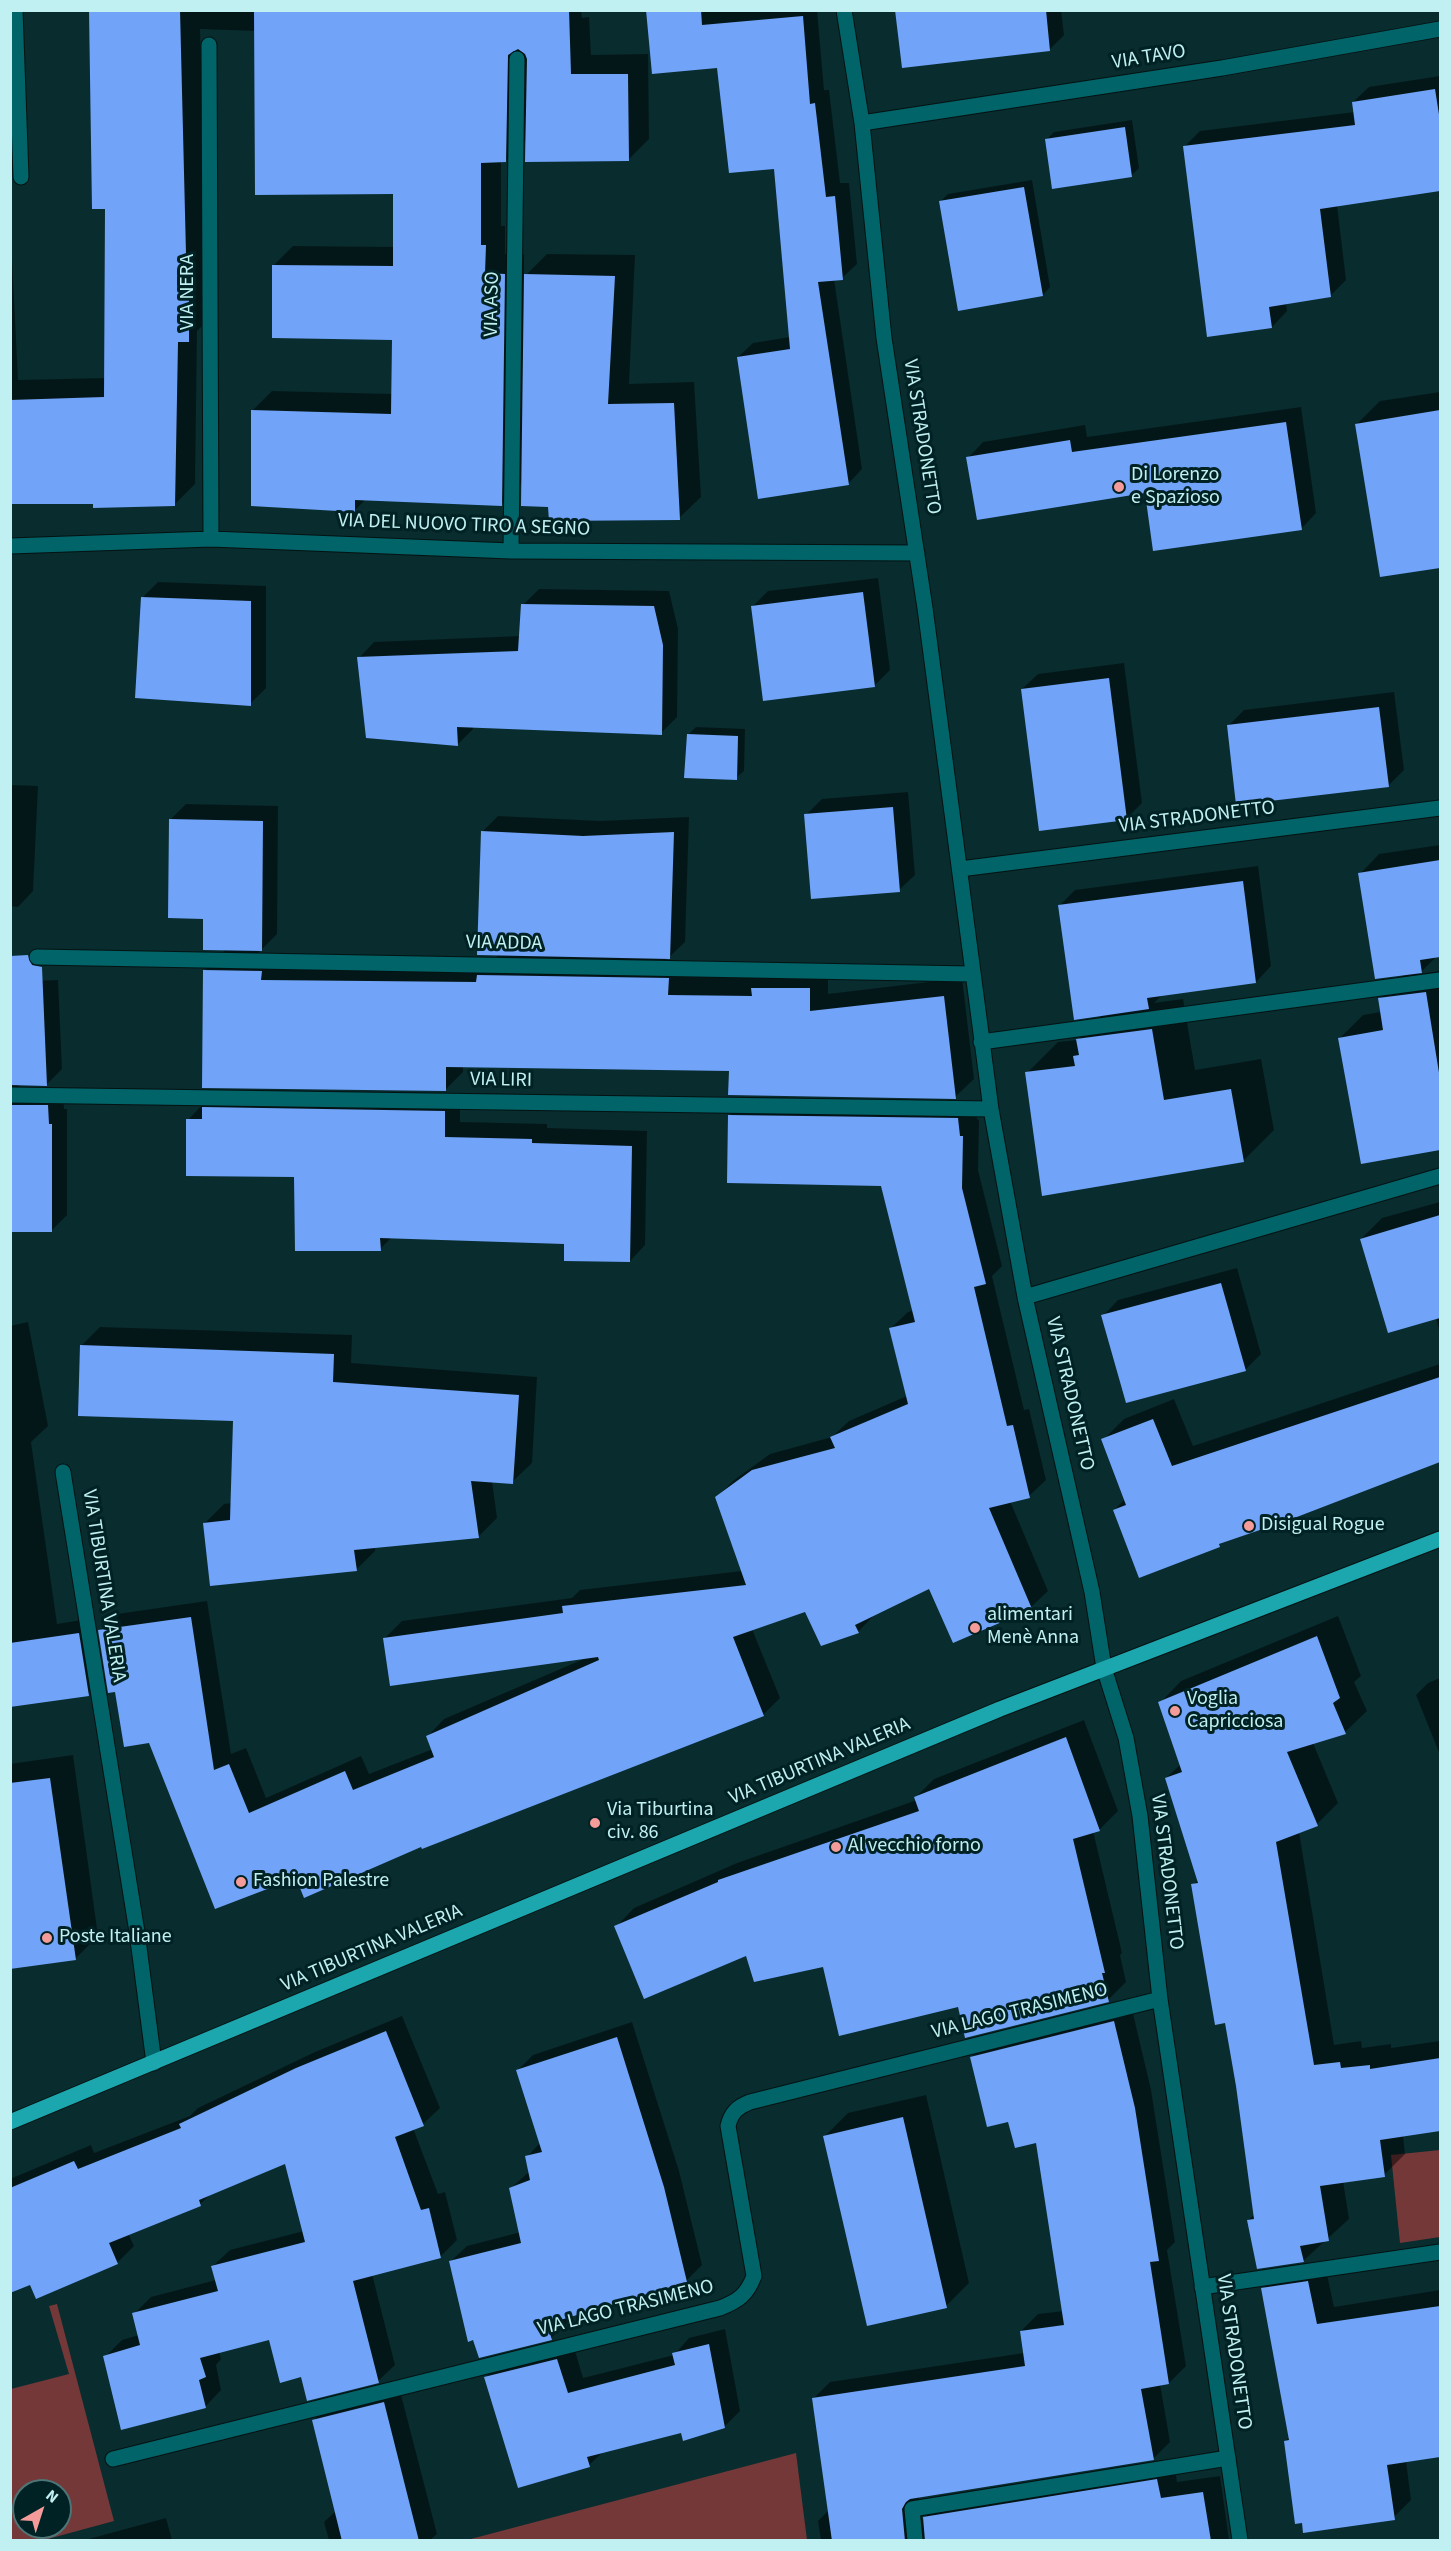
<!DOCTYPE html>
<meta charset="utf-8">
<style>
body{margin:0}
#map{position:relative;width:1451px;height:2551px;overflow:hidden;background:#092c2e;font-family:"Source Sans 3",sans-serif}
canvas{display:block}
.frame{position:absolute;inset:0;border:12px solid #c0f0f2;pointer-events:none}
.north{position:absolute;left:12px;top:2479px;width:60px;height:60px;box-sizing:border-box;background:#002224;border:2px solid #4d7476;border-radius:50%;rotate:39deg;font-size:16px;font-weight:700;line-height:24px;text-align:center;color:#c0f0f2}
.north::after{content:'';display:block;margin:auto;width:21px;height:27px;background:#f59b9a;clip-path:polygon(50% 0,100% 100%,50% 72%,0 100%)}
</style>
<div id="map">
<canvas width="1451" height="2551"></canvas>
<div class="frame"></div>
<div class="north">N</div>
</div>
<script>
const context = document.querySelector('canvas').getContext('2d');
context.lineJoin = 'round';
function paint(path, color) {
  context.fillStyle = color;
  context.fill(path, 'evenodd');
}
function trace(path, color, width, dash) {
  context.strokeStyle = color;
  context.lineWidth = width;
  context.lineCap = dash ? 'butt' : 'round';
  context.setLineDash(dash || []);
  context.stroke(path);
}
function drawText(font, color, halo, rows, align = 'center') {
  context.font = font + ' "Source Sans 3",sans-serif';
  context.lineWidth = 6;
  context.setLineDash([]);
  context.textBaseline = 'middle';
  context.strokeStyle = halo;
  context.fillStyle = color;
  for (const [text, x, y, turn = 0] of rows) {
    context.save();
    context.translate(x, y);
    context.rotate((+turn || 0) * Math.PI / 180);
    context.textAlign = isNaN(turn) ? turn : align;
    if (halo) context.strokeText(text, 0, 0);
    context.fillText(text, 0, 0);
    context.restore();
  }
}
paint(new Path2D(`
 M 1440,2150 L 1440,2237 L 1400,2243 L 1391,2155 Z
 M 57,2304 L 114,2521 L 44,2540 L 11,2540 L 11,2389 L 69,2374 L 49,2306 ZM 24,2491 L 60,2491 L 60,2527 L 24,2527 Z
 M 796,2453 L 807,2540 L 467,2540 Z`), '#743839');
paint(new Path2D(`
 M 91,10 L 581,10 L 582,18 L 589,17 L 591,55 L 648,54 L 649,139 L 629,159 L 527,139 L 505,161 L 501,161 L 501,226 L 505,226 L 505,254 L 524,254 L 524,277 L 547,254 L 635,255 L 629,384 L 694,382 L 701,497 L 679,518 L 550,506 L 523,482 L 501,504 L 366,499 L 354,511 L 252,411 L 272,391 L 393,394 L 394,338 L 273,266 L 293,246 L 394,247 L 395,193 L 256,31 L 200,29 L 208,320 L 197,331 L 195,484 L 175,504 L 10,503 L 10,219 L 18,380 L 105,378 L 106,207 Z
 M 726,10 L 817,10 L 824,90 L 829,90 L 840,183 L 849,183 L 857,264 L 842,278 L 834,279 L 862,469 L 848,484 L 738,357 L 753,343 L 790,337 L 775,167 L 719,67 L 664,16 Z
 M 897,10 L 1061,10 L 1064,35 L 1050,49 Z
 M 1440,76 L 1440,189 L 1337,205 L 1346,280 L 1330,296 L 1286,303 L 1287,311 L 1272,327 L 1184,147 L 1200,131 L 1355,112 L 1353,102 L 1369,87 Z
 M 1132,120 L 1139,168 L 1131,176 L 1047,139 L 1054,132 Z
 M 1032,180 L 1050,287 L 1043,295 L 940,202 L 948,194 Z
 M 1440,392 L 1440,566 L 1381,576 L 1357,424 L 1380,401 Z
 M 1301,407 L 1316,513 L 1301,529 L 1146,491 L 968,458 L 983,442 L 1085,425 L 1087,437 Z
 M 878,578 L 890,670 L 874,686 L 752,607 L 768,591 Z
 M 158,582 L 266,586 L 266,688 L 250,704 L 142,598 Z
 M 539,589 L 669,591 L 678,629 L 677,717 L 661,733 L 473,726 L 473,729 L 458,744 L 359,658 L 374,642 L 521,636 L 523,605 Z
 M 1124,663 L 1142,803 L 1126,819 L 1022,689 L 1038,674 Z
 M 1394,692 L 1404,770 L 1388,786 L 1229,725 L 1244,710 Z
 M 696,727 L 745,729 L 744,771 L 736,778 L 688,735 Z
 M 10,785 L 38,786 L 33,891 L 18,907 L 10,906 Z
 M 908,792 L 915,875 L 899,890 L 806,815 L 822,799 Z
 M 186,804 L 278,806 L 277,934 L 258,953 L 279,953 L 279,962 L 489,964 L 499,954 L 482,832 L 498,816 L 600,821 L 689,817 L 685,942 L 666,960 L 687,961 L 686,977 L 764,978 L 771,971 L 828,970 L 828,994 L 962,978 L 974,1079 L 955,1097 L 730,1069 L 463,1066 L 463,1072 L 445,1090 L 205,970 L 226,949 L 205,917 L 170,820 Z
 M 1440,845 L 1440,955 L 1437,956 L 1419,974 L 1440,971 L 1440,1149 L 1362,1162 L 1340,1038 L 1363,1015 L 1381,1012 L 1379,999 L 1405,973 L 1360,874 L 1379,854 Z
 M 1258,866 L 1271,966 L 1256,982 L 1162,995 L 1154,1003 L 1183,999 L 1195,1070 L 1261,1059 L 1274,1130 L 1243,1161 L 1027,1073 L 1058,1042 L 1078,1040 L 1103,1014 L 1060,905 L 1075,890 Z
 M 58,980 L 62,1069 L 47,1084 L 18,1084 L 20,1088 L 63,1090 L 64,1109 L 67,1109 L 67,1215 L 51,1231 L 10,1231 L 10,982 Z
 M 460,1096 L 460,1122 L 547,1124 L 547,1128 L 647,1131 L 645,1245 L 630,1261 L 566,1243 L 392,1237 L 380,1249 L 296,1175 L 188,1120 L 203,1104 Z
 M 746,1099 L 974,1102 L 977,1119 L 979,1120 L 978,1170 L 1002,1266 L 992,1276 L 1024,1410 L 1029,1409 L 1046,1480 L 1029,1496 L 1010,1501 L 1048,1591 L 1031,1607 L 953,1641 L 930,1587 L 874,1615 L 858,1632 L 805,1610 L 752,1629 L 780,1698 L 763,1715 L 422,1845 L 296,1876 L 150,1742 L 116,1691 L 100,1631 L 117,1614 L 207,1601 L 231,1754 L 246,1748 L 266,1798 L 361,1756 L 369,1774 L 433,1749 L 428,1736 L 444,1719 L 586,1658 L 385,1638 L 402,1621 L 572,1598 L 580,1590 L 742,1571 L 716,1498 L 733,1481 L 770,1454 L 832,1437 L 849,1421 L 907,1396 L 891,1328 L 908,1312 L 914,1310 L 882,1185 L 729,1116 Z
 M 1440,1202 L 1440,1334 L 1436,1318 L 1361,1239 L 1382,1218 Z
 M 1237,1268 L 1261,1354 L 1245,1370 L 1103,1316 L 1118,1300 Z
 M 28,1322 L 48,1426 L 31,1442 L 57,1624 L 94,1618 L 104,1679 L 88,1694 L 10,1705 L 10,1326 Z
 M 100,1327 L 352,1335 L 351,1363 L 537,1377 L 532,1463 L 512,1482 L 492,1481 L 497,1518 L 478,1537 L 375,1547 L 375,1551 L 356,1570 L 205,1523 L 224,1504 L 232,1503 L 235,1420 L 81,1346 Z
 M 1440,1364 L 1440,1450 L 1225,1540 L 1219,1545 L 1114,1510 L 1125,1499 L 1103,1440 L 1124,1419 L 1174,1399 L 1193,1446 Z
 M 1338,1616 L 1361,1676 L 1354,1682 L 1367,1711 L 1345,1732 L 1313,1743 L 1338,1803 L 1317,1824 L 1299,1832 L 1334,2045 L 1361,2041 L 1362,2048 L 1391,2044 L 1391,2048 L 1440,2041 L 1440,2129 L 1403,2135 L 1405,2154 L 1384,2175 L 1343,2181 L 1349,2219 L 1303,2261 L 1248,2220 L 1255,2214 L 1238,2086 L 1226,2022 L 1193,1885 L 1199,1879 L 1166,1778 L 1181,1764 L 1160,1703 L 1181,1681 Z
 M 1440,1678 L 1440,1755 L 1416,1695 L 1428,1683 Z
 M 1084,1720 L 1118,1811 L 1100,1829 L 1093,1831 L 1122,1953 L 1120,1955 L 1126,1982 L 1108,2000 L 959,2006 L 824,1965 L 747,1954 L 616,1927 L 634,1908 L 737,1863 L 917,1800 L 916,1797 L 934,1779 Z
 M 73,1755 L 98,1936 L 75,1959 L 10,1967 L 10,1764 Z
 M 1131,2005 L 1151,2090 L 1175,2242 L 1167,2250 L 1186,2366 L 1169,2383 L 1160,2384 L 1170,2442 L 1153,2459 L 919,2497 L 922,2520 L 941,2501 L 1174,2463 L 1177,2482 L 1220,2476 L 1229,2540 L 821,2540 L 818,2521 L 829,2510 L 813,2399 L 830,2382 L 1024,2353 L 1021,2331 L 1038,2314 L 1064,2311 L 1037,2141 L 1009,2120 L 972,2057 L 989,2040 Z
 M 402,2016 L 440,2108 L 423,2124 L 413,2128 L 438,2194 L 445,2192 L 457,2240 L 441,2256 L 372,2274 L 395,2365 L 378,2381 L 303,2375 L 270,2338 L 219,2351 L 221,2359 L 216,2365 L 221,2390 L 205,2407 L 105,2357 L 122,2340 L 139,2335 L 134,2314 L 151,2297 L 216,2280 L 213,2266 L 230,2250 L 304,2231 L 286,2162 L 211,2194 L 200,2204 L 128,2233 L 134,2246 L 117,2263 L 30,2283 L 10,2291 L 10,2179 L 91,2145 L 94,2153 L 190,2116 L 198,2108 L 315,2052 Z
 M 632,2022 L 679,2171 L 702,2265 L 686,2281 L 565,2317 L 567,2323 L 551,2338 L 451,2261 L 467,2246 L 521,2232 L 511,2188 L 530,2171 L 527,2157 L 540,2143 L 518,2070 L 533,2055 Z
 M 926,2095 L 969,2283 L 946,2306 L 825,2136 L 848,2113 Z
 M 1325,2265 L 1334,2307 L 1440,2290 L 1440,2456 L 1406,2461 L 1411,2500 L 1394,2517 L 1285,2441 L 1290,2437 L 1263,2289 L 1280,2271 Z
 M 725,2329 L 740,2411 L 724,2427 L 682,2431 L 603,2452 L 589,2465 L 486,2377 L 501,2362 L 573,2344 L 583,2378 L 674,2355 L 689,2338 Z
 M 399,2387 L 437,2534 L 430,2540 L 329,2540 L 324,2522 L 336,2511 L 314,2420 L 329,2404 Z
 M 166,2518 L 172,2540 L 85,2540 Z`), '#0007');
paint(new Path2D(`
 M 89,10 L 180,10 L 186,254 L 189,254 L 189,342 L 178,342 L 175,506 L 93,508 L 93,504 L 10,504 L 10,400 L 104,397 L 105,209 L 92,209 Z
 M 254,10 L 569,10 L 571,74 L 628,74 L 629,161 L 525,162 L 527,59 L 525,54 L 518,49 L 508,55 L 506,162 L 481,163 L 481,245 L 486,245 L 485,273 L 505,274 L 502,506 L 355,500 L 355,512 L 251,506 L 251,410 L 391,414 L 392,340 L 272,338 L 272,265 L 393,266 L 393,194 L 255,195 Z
 M 646,10 L 701,10 L 702,25 L 803,16 L 810,104 L 815,103 L 826,197 L 835,196 L 843,280 L 818,282 L 849,485 L 758,499 L 737,357 L 790,349 L 774,169 L 729,173 L 717,68 L 652,74 Z
 M 895,10 L 1046,10 L 1050,51 L 902,68 Z
 M 1435,89 L 1440,121 L 1440,191 L 1320,209 L 1331,297 L 1269,307 L 1272,328 L 1207,337 L 1183,146 L 1355,125 L 1352,102 Z
 M 1125,127 L 1132,177 L 1052,189 L 1045,139 Z
 M 1024,187 L 1043,296 L 958,311 L 939,201 Z
 M 524,274 L 615,276 L 608,404 L 674,403 L 680,520 L 549,521 L 548,507 L 521,506 Z
 M 1440,410 L 1440,568 L 1380,577 L 1355,424 Z
 M 1286,422 L 1302,530 L 1153,551 L 1145,493 L 977,520 L 966,457 L 1070,440 L 1072,452 Z
 M 863,592 L 875,687 L 763,701 L 751,606 Z
 M 141,597 L 251,601 L 251,706 L 135,698 Z
 M 521,604 L 654,606 L 663,645 L 662,735 L 457,727 L 458,746 L 366,738 L 357,657 L 518,651 Z
 M 1109,678 L 1127,820 L 1039,831 L 1021,689 Z
 M 1379,707 L 1389,787 L 1236,805 L 1227,725 Z
 M 687,734 L 738,736 L 737,780 L 684,778 Z
 M 893,807 L 900,892 L 811,899 L 804,814 Z
 M 169,819 L 263,821 L 262,951 L 203,950 L 203,919 L 168,918 Z
 M 481,831 L 583,836 L 674,832 L 670,959 L 477,955 Z
 M 1440,860 L 1440,957 L 1420,960 L 1422,973 L 1375,979 L 1358,873 Z
 M 1243,881 L 1256,983 L 1147,998 L 1149,1009 L 1074,1020 L 1058,905 Z
 M 28,955 L 32,965 L 42,967 L 47,1086 L 10,1085 L 10,956 Z
 M 203,970 L 262,971 L 261,980 L 476,982 L 477,975 L 669,978 L 668,995 L 752,996 L 751,988 L 810,988 L 810,1011 L 944,996 L 956,1099 L 728,1095 L 729,1071 L 446,1067 L 446,1091 L 202,1088 Z
 M 1426,992 L 1440,1079 L 1440,1150 L 1361,1164 L 1338,1038 L 1383,1030 L 1378,998 Z
 M 1152,1029 L 1164,1100 L 1231,1089 L 1244,1162 L 1042,1196 L 1025,1072 L 1075,1066 L 1073,1056 L 1079,1055 L 1076,1039 Z
 M 10,1105 L 48,1105 L 49,1124 L 52,1124 L 52,1232 L 10,1232 Z
 M 202,1107 L 445,1111 L 445,1137 L 532,1139 L 532,1143 L 632,1146 L 630,1262 L 564,1261 L 564,1244 L 380,1238 L 381,1251 L 295,1251 L 294,1177 L 186,1176 L 186,1119 L 202,1119 Z
 M 728,1115 L 958,1118 L 960,1136 L 963,1136 L 962,1188 L 986,1284 L 974,1287 L 1007,1426 L 1013,1425 L 1030,1498 L 989,1508 L 1032,1609 L 953,1643 L 929,1589 L 855,1625 L 859,1633 L 821,1646 L 805,1612 L 733,1637 L 764,1716 L 422,1849 L 421,1847 L 304,1898 L 296,1878 L 215,1909 L 149,1743 L 124,1747 L 115,1692 L 108,1693 L 98,1630 L 191,1617 L 214,1770 L 229,1764 L 249,1813 L 345,1771 L 353,1790 L 434,1757 L 426,1736 L 599,1660 L 598,1657 L 390,1686 L 383,1638 L 563,1613 L 562,1606 L 746,1585 L 715,1497 L 752,1470 L 835,1448 L 830,1437 L 908,1404 L 889,1328 L 915,1322 L 881,1186 L 727,1183 Z
 M 1440,1215 L 1440,1318 L 1388,1333 L 1360,1239 Z
 M 1221,1283 L 1246,1371 L 1126,1403 L 1101,1315 Z
 M 80,1345 L 334,1354 L 333,1382 L 519,1395 L 513,1484 L 471,1481 L 479,1538 L 354,1550 L 357,1571 L 210,1586 L 203,1523 L 230,1520 L 233,1421 L 78,1416 Z
 M 1440,1377 L 1440,1462 L 1289,1520 L 1219,1544 L 1220,1547 L 1139,1578 L 1113,1510 L 1126,1505 L 1101,1439 L 1153,1419 L 1172,1466 Z
 M 79,1633 L 89,1696 L 10,1707 L 10,1643 Z
 M 1317,1636 L 1340,1698 L 1333,1703 L 1346,1734 L 1287,1752 L 1318,1826 L 1276,1842 L 1314,2065 L 1340,2062 L 1341,2068 L 1370,2065 L 1370,2069 L 1440,2058 L 1440,2131 L 1380,2140 L 1385,2177 L 1320,2186 L 1329,2241 L 1300,2246 L 1304,2262 L 1257,2269 L 1247,2220 L 1254,2219 L 1236,2086 L 1225,2023 L 1215,2025 L 1191,1884 L 1198,1883 L 1165,1778 L 1182,1772 L 1158,1702 Z
 M 1066,1737 L 1100,1831 L 1073,1839 L 1105,1973 L 1102,1973 L 1109,2002 L 965,2038 L 958,2007 L 839,2036 L 823,1967 L 754,1982 L 746,1956 L 644,1999 L 614,1926 L 718,1882 L 718,1880 L 919,1811 L 914,1797 Z
 M 50,1778 L 76,1960 L 10,1969 L 10,1783 Z
 M 1114,2021 L 1135,2108 L 1159,2261 L 1150,2262 L 1169,2384 L 1141,2389 L 1154,2460 L 910,2499 L 906,2502 L 902,2509 L 905,2541 L 832,2541 L 812,2398 L 1025,2366 L 1020,2331 L 1064,2325 L 1036,2143 L 1015,2148 L 1008,2122 L 987,2127 L 970,2057 Z
 M 386,2031 L 424,2126 L 395,2137 L 421,2210 L 429,2208 L 441,2258 L 353,2281 L 379,2383 L 307,2401 L 301,2377 L 280,2383 L 269,2340 L 200,2358 L 206,2377 L 199,2380 L 206,2408 L 121,2430 L 103,2356 L 140,2345 L 132,2313 L 218,2291 L 211,2266 L 305,2242 L 285,2164 L 199,2200 L 201,2206 L 109,2243 L 118,2264 L 36,2299 L 30,2285 L 10,2293 L 10,2188 L 74,2161 L 78,2169 L 181,2128 L 179,2124 L 296,2068 Z
 M 617,2037 L 664,2187 L 687,2282 L 547,2324 L 552,2340 L 479,2358 L 473,2340 L 468,2342 L 449,2261 L 521,2243 L 509,2188 L 530,2180 L 525,2156 L 542,2152 L 516,2070 Z
 M 903,2117 L 947,2308 L 867,2326 L 823,2136 Z
 M 1308,2281 L 1317,2324 L 1440,2306 L 1440,2457 L 1387,2465 L 1395,2520 L 1303,2533 L 1302,2523 L 1295,2524 L 1284,2441 L 1289,2440 L 1261,2288 Z
 M 709,2344 L 725,2428 L 683,2441 L 681,2433 L 587,2457 L 590,2467 L 518,2488 L 484,2377 L 557,2359 L 568,2393 L 675,2365 L 672,2353 Z
 M 384,2402 L 419,2541 L 342,2541 L 312,2420 Z
 M 1157,2479 L 1161,2498 L 1203,2492 L 1211,2541 L 925,2541 L 923,2517 Z`), '#71a3f9');
const service = new Path2D(`
 M 1202,2287 L 1440,2252
 M 915,2540 L 912,2509 L 1228,2458`);
const minor = new Path2D(`
 M 15,10 L 21,177
 M 844,10 L 862,123 L 884,338 L 925,608 L 991,1109 L 1025,1297 L 1092,1592 L 1104,1668 L 1126,1738 L 1140,1816 L 1160,1999 L 1240,2540
 M 209,45 L 211,539
 M 862,123 L 1222,68 L 1440,29
 M 10,546 L 211,539 L 511,551 L 917,553
 M 511,551 L 517,59
 M 960,869 L 1440,808
 M 37,957 L 971,974
 M 981,1042 L 1440,980
 M 10,1095 L 991,1109
 M 1025,1297 L 1440,1176
 M 63,1472 L 137,1932 L 154,2063
 M 113,2459 L 720,2308 C 738,2301 747,2295 754,2276 L 728,2126 C 731,2113 737,2107 750,2102 L 1160,1999`);
const primary = new Path2D(`
 M 10,2122 L 1000,1709 L 1440,1539`);
trace(service, '#051212', 17);
trace(minor, '#051212', 17);
trace(primary, '#051212', 17);
trace(service, '#006469', 15);
trace(minor, '#006469', 15);
trace(primary, '#1ca6ad', 15);
for (const [x, y, r, color] of [
 [1119,487,6,"#f59b9a"],
 [1249,1526,6,"#f59b9a"],
 [975,1628,6,"#f59b9a"],
 [1175,1711,6,"#f59b9a"],
 [595,1823,6,"#f59b9a"],
 [836,1847,6,"#f59b9a"],
 [241,1882,6,"#f59b9a"],
 [47,1938,6,"#f59b9a"]
]) {
  const dot = new Path2D();
  dot.arc(x, y, r, 0, 2 * Math.PI);
  context.fillStyle = color;
  context.fill(dot);
  trace(dot, '#002224', 2);
}
drawText('20px', '#c0f0f2', '#002224', [
 ["VIA TAVO",1149,58,-9],
 ["VIA NERA",189,292,-90],
 ["VIA ASO",493,304,-89],
 ["VIA STRADONETTO",921,437,81],
 ["VIA DEL NUOVO TIRO A SEGNO",464,526,2],
 ["VIA STRADONETTO",1197,818,-7],
 ["VIA ADDA",504,944,1],
 ["VIA LIRI",501,1081,1],
 ["VIA STRADONETTO",1069,1394,77],
 ["VIA TIBURTINA VALERIA",103,1586,81],
 ["VIA TIBURTINA VALERIA",820,1762,-23],
 ["VIA STRADONETTO",1166,1872,83],
 ["VIA TIBURTINA VALERIA",372,1949,-23],
 ["VIA LAGO TRASIMENO",1020,2012,-14],
 ["VIA LAGO TRASIMENO",626,2309,-14],
 ["VIA STRADONETTO",1233,2352,82]
]);
drawText('20px', '#c0f0f2', '#002224', [
 ["Di Lorenzo",1131,476],
 ["e Spazioso",1131,499],
 ["Disigual Rogue",1261,1526],
 ["alimentari",987,1616],
 ["Menè Anna",987,1639],
 ["Voglia",1187,1700],
 ["Capricciosa",1187,1723],
 ["Via Tiburtina",607,1811],
 ["civ. 86",607,1834],
 ["Al vecchio forno",848,1847],
 ["Fashion Palestre",253,1882],
 ["Poste Italiane",59,1938]
], 'left');
</script>
